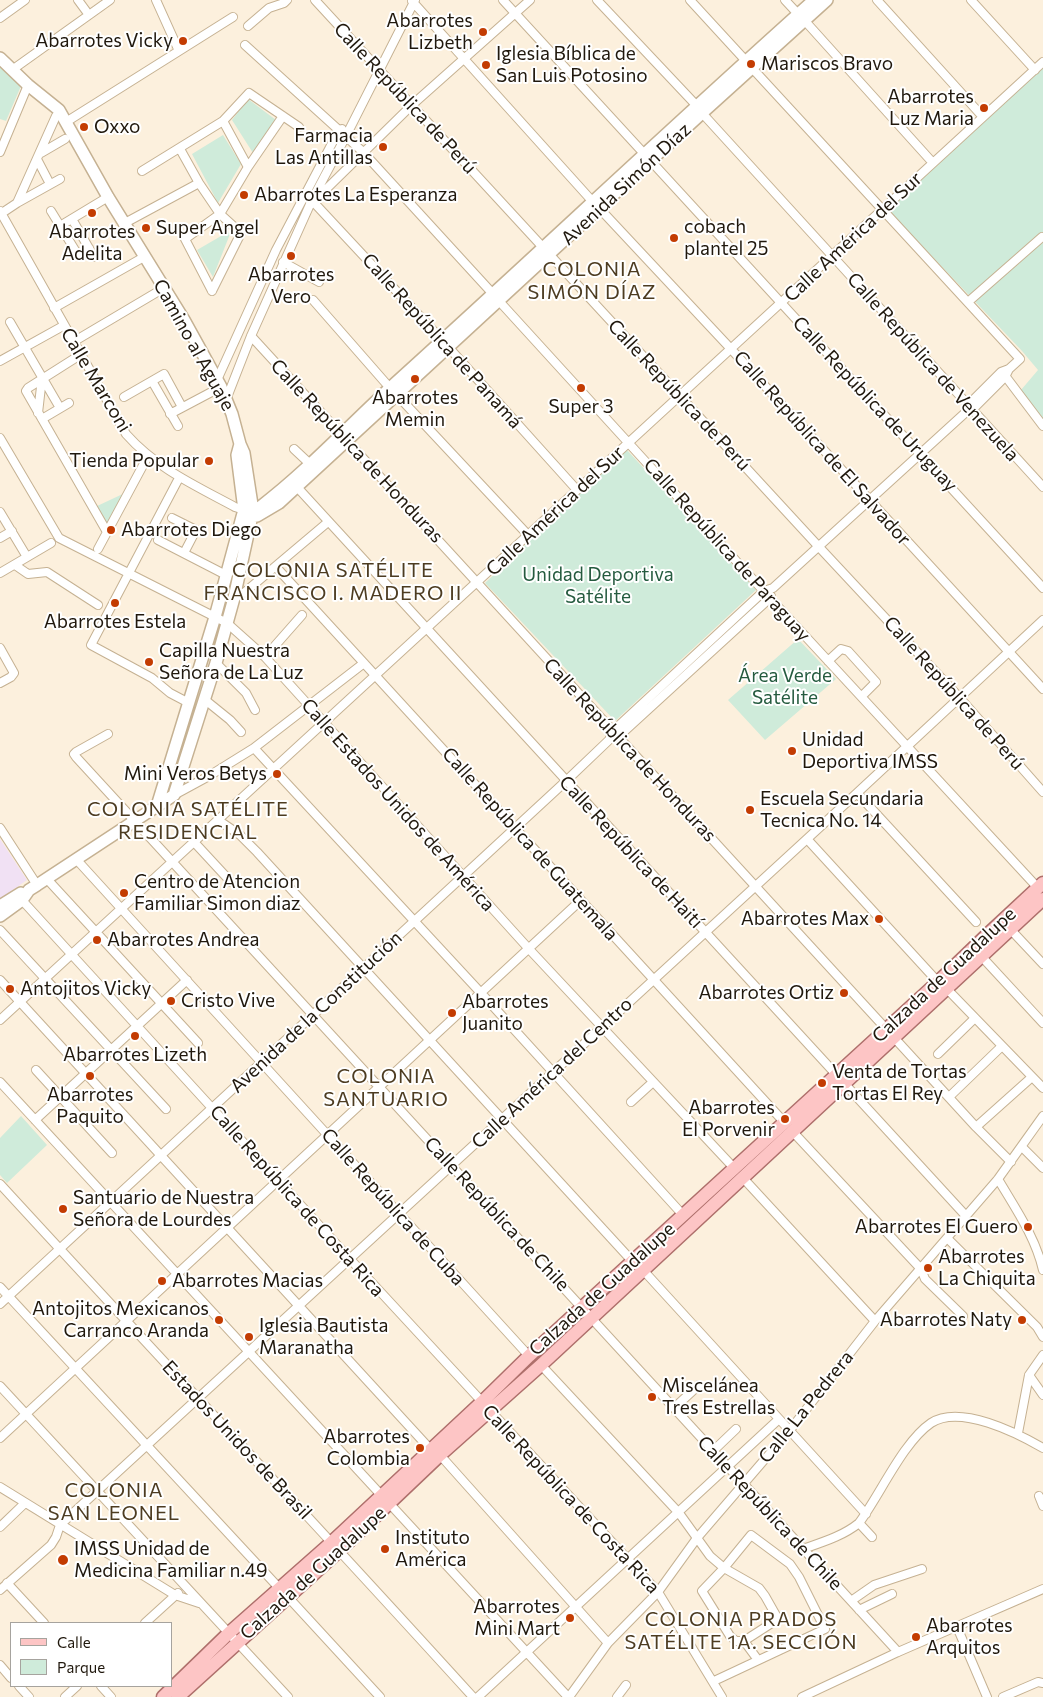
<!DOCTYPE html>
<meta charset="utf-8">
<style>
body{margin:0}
#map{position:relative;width:1043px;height:1697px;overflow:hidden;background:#fcf0dd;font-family:Commissioner,sans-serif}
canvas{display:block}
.legend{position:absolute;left:10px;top:1622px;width:162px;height:65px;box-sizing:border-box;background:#fff;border:1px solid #a6a39e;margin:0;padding:6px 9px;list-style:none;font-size:15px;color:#20180d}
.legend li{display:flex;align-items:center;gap:10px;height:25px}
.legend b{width:25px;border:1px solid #a6a39e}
</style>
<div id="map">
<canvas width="1043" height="1697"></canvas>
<ul class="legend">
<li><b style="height:6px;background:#fdc5c5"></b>Calle</li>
<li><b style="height:14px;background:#cfebda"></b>Parque</li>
</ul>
</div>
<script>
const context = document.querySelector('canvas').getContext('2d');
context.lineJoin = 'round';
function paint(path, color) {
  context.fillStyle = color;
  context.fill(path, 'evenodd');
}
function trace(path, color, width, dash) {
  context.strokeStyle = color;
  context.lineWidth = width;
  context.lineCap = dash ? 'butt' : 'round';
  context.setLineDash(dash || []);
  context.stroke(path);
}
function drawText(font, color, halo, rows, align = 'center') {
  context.font = font + ' Commissioner,sans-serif';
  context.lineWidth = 4;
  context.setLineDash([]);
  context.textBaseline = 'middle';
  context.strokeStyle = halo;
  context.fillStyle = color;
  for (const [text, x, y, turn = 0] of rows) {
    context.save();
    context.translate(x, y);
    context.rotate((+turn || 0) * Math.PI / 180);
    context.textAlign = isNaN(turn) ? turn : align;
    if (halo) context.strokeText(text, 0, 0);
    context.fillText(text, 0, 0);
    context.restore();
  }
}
paint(new Path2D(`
 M 0,839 L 27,880 L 0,899 Z`), '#f1e1f4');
paint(new Path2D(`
 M 1043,66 L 1043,419 L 1021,390 L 1038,370 L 1022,351 L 887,209 Z
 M 0,67 L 21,86 L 6,121 L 0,119 Z
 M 248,99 L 276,120 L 253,153 L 232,120 Z
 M 223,135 L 241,164 L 218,203 L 192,154 Z
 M 228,232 L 230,234 L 213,277 L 197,250 Z
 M 626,449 L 756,590 L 615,721 L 485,583 Z
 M 127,492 L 106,525 L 95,507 Z
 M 798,639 L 836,679 L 765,740 L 728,700 Z
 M 21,1116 L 47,1145 L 7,1183 L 0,1175 L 0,1138 Z`), '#cfebda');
const street = new Path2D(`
 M 78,0 L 89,15
 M 156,0 L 179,51
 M 315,0 L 819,547 L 959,697 L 1043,792
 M 503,0 L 1043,588
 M 597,0 L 696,105
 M 690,0 L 746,61
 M 785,0 L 798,14
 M 877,0 L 983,117
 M 971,0 L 1035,70
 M 412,1 L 593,202
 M 0,18 L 25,0
 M 805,21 L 933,163
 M 248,26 L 269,8 L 284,3 L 287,0
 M 245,45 L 363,152 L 493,294
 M 752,68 L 1020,359 L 1009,369 L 1001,372 L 968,405 L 967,408
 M 12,70 L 110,0
 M 702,113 L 1043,487
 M 223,121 L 248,167
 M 66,122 L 233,17
 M 180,149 L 199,183 L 220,214 L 241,233 L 212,291
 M 0,152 L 28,85
 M 41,153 L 65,139
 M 38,161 L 50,184
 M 142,171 L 223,121 L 249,93 L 299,127
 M 305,193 L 442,340 L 577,490
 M 314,201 L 412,105 L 530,0
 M 17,203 L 60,179
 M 600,209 L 731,349 L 1043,689
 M 0,211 L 126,434 C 156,468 196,486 235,507 L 244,510
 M 51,211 L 78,255 L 89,248
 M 2,213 L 17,203 L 56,116
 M 72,219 L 94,257
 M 123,224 L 199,183
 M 60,226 L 108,197
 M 283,262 L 319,282
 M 212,291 L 185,239 L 220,214 L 248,167 L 283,116
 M 313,300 L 390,388
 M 499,301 L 770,598 L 1038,888
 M 968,302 L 1042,237
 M 54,308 L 144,257
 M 10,322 L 60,408
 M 251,336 L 976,1127 L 1011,1162
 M 73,342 L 164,288
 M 80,355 L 28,388 L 26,391 L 107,532
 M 0,361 L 63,326
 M 1003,373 L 1043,426
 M 217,380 L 276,250 L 339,130 L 342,129
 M 152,381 L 178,426
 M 397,395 L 528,535
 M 124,397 L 164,374 L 182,407
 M 226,400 L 251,336 L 312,200 L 346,136 L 415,0
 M 38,413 L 42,378
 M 170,414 L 221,387
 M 42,419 L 69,403
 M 0,438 L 59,538 L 227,623 L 265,657 L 529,949 L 734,1168
 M 294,449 L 310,464
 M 179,478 L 91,645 L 152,678 L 170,693 L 189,703
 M 297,487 L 966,1216
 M 0,512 L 27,557
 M 172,518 L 196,530 L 184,553
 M 0,538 L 12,531
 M 158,540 L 226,575
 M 98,549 L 148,456
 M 15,565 L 28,574 L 47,572 L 98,605
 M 276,567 L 784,1122
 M 0,573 L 51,543
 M 234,598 L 245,592 L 328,522
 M 0,648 L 14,673 L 11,677 L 0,683
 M 265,657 L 302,615
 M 828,661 L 841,649 L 848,651 L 876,682 L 862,696
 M 216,663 L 246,693 L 255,710
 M 204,699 L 230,720 L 241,732
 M 108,734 L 76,752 L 74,754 L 76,757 L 898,1652
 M 613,738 L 618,737 L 770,598 L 771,596
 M 254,748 L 481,993 L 683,1215
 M 857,793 L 976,922
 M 174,795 L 209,776 L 254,748 L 364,663
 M 218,820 L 240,835 L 257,852 L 633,1262
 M 0,828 L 37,885
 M 807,839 L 938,982
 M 194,842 L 231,882
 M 76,859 L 529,1356
 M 47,879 L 198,1043
 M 20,898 L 350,1259 L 658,1592 L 722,1697
 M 0,930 L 166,1109
 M 1011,930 L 1043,964
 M 982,957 L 1043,1023
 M 0,980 L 431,1450
 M 947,989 L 1043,1088
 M 0,1020 L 1043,62
 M 938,1054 L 975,1018
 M 36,1070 L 112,1153
 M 0,1082 L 382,1496
 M 949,1097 L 1002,1046
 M 631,1102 L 653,1082
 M 35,1120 L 187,980
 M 976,1127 L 1032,1077
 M 793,1132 L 921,1269 L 925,1279 L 963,1316
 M 1022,1147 L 1043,1168
 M 743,1178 L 875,1321
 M 998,1179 C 1015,1208 1035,1236 1043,1270
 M 0,1184 C 157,1355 317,1525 473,1697
 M 948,1239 L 1037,1327 L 1043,1337
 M 643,1270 L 866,1514
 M 0,1287 L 280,1589
 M 0,1304 L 566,781 L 609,740 L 613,731 L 764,591 L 773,588 L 965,413 L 972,410 L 1005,377 L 1009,369
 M 541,1365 L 679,1513 L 710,1556 L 724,1568 L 759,1588 L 765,1596 L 778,1619 L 744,1641 L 736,1641 L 730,1636 L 702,1591 L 724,1568 L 751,1535 L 790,1564 L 799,1577 L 825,1629 L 714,1681
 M 1029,1375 L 1043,1395
 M 0,1386 L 288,1697
 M 674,1408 L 699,1385
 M 1018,1433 L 1029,1375 L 1043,1355
 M 0,1438 L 581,900
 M 713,1451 L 736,1429
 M 440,1455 L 608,1643
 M 0,1487 L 175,1595 L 199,1603
 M 1039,1496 L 1043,1506
 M 389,1503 L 568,1697
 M 859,1523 L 872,1537
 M 0,1527 L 25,1503
 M 803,1549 C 823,1542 843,1536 859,1523 C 880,1495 903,1442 931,1423 C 960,1404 1017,1433 1043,1448
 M 7,1583 L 44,1623
 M 0,1590 L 51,1545 L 56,1537 L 60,1525 L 857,793 L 1043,620
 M 288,1597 L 380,1697
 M 851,1601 L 874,1585 L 922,1569
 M 859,1610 L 892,1594
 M 145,1623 L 178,1593
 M 957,1627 L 987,1697
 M 744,1641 L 758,1660
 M 0,1665 L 11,1678
 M 19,1686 L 29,1697
 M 101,1686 L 111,1697
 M 65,1697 L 77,1686
 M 478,1697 L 779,1419
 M 569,1697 L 608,1643 L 658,1592 L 697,1538 L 790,1430 L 875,1321 L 998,1179 L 1043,1116
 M 617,1697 L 626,1685
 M 802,1697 L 898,1652 L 1043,1589
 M 1003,1697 L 1038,1682 L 1043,1683`);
const secondary = new Path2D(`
 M 0,58 L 28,85 L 59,110 L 108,197 L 184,320 L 221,387 L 232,414 L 240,444 L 244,453 L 253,511 L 234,598 L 216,663 L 174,795 L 37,885 L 29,890 L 22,900 L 0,916
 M 260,507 C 311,468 354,420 402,377 C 540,252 675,124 814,0
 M 242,517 L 257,516 L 279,503 L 702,113 L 827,0
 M 157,806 L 215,617 L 242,517 L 244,510 L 237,455 L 240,444
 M 0,906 L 21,893`);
const primary = new Path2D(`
 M 163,1697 L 229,1633 L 332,1542 L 482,1402 L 529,1356 L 938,982 L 987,935 L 1043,883
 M 178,1697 L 340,1550 L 440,1455 L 541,1365 L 1043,899`);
trace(street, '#c5b192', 10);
trace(secondary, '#c5b192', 14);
trace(primary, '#ae6f6b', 15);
trace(street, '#fff', 8);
trace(secondary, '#fff', 11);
trace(primary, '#fdc5c5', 12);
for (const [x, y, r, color] of [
 [483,32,5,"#c33c02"],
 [183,41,5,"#c33c02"],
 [751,64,5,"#c33c02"],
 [486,65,5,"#c33c02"],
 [984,108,5,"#c33c02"],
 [84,127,5,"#c33c02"],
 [383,147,5,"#c33c02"],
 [244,195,5,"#c33c02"],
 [92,213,5,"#c33c02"],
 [146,228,5,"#c33c02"],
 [674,238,5,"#c33c02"],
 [291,256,5,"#c33c02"],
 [415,379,5,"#c33c02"],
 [581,388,5,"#c33c02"],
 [209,461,5,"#c33c02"],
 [111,530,5,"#c33c02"],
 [115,603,5,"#c33c02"],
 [149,662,5,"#c33c02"],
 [792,751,5,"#c33c02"],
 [277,774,5,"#c33c02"],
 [750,810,5,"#c33c02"],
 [124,893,5,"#c33c02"],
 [879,919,5,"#c33c02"],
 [97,940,5,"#c33c02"],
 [10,989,5,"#c33c02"],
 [844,993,5,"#c33c02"],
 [171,1001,5,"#c33c02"],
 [452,1013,5,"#c33c02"],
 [135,1036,5,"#c33c02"],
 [90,1076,5,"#c33c02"],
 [822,1083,5,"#c33c02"],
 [785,1119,5,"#c33c02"],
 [63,1209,5,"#c33c02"],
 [1028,1227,5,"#c33c02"],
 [928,1268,5,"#c33c02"],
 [162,1281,5,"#c33c02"],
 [219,1320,5,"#c33c02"],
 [1022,1320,5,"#c33c02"],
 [249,1337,5,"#c33c02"],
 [652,1397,5,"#c33c02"],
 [420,1448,5,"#c33c02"],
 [385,1549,5,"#c33c02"],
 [63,1560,6,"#c33c02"],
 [570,1618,5,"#c33c02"],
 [916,1637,5,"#c33c02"]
]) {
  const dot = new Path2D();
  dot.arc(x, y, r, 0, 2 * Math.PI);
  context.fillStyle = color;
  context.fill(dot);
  trace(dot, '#fff', 2);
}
drawText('19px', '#20180d', '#fff', [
 ["Abarrotes",473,21,"right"],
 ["Lizbeth",473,43,"right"],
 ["Abarrotes Vicky",173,41,"right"],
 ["Iglesia Bíblica de",496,54],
 ["San Luis Potosino",496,76],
 ["Mariscos Bravo",761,64],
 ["Abarrotes",974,97,"right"],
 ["Luz Maria",974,119,"right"],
 ["Oxxo",94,127],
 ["Farmacia",373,136,"right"],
 ["Las Antillas",373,158,"right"],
 ["Abarrotes La Esperanza",254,195],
 ["cobach",684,227],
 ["plantel 25",684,249],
 ["Super Angel",156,228],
 ["Abarrotes",92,232,"center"],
 ["Adelita",92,254,"center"],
 ["Abarrotes",291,275,"center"],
 ["Vero",291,297,"center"],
 ["Abarrotes",415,398,"center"],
 ["Memin",415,420,"center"],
 ["Super 3",581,407,"center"],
 ["Tienda Popular",199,461,"right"],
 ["Abarrotes Diego",121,530],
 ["Abarrotes Estela",115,622,"center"],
 ["Capilla Nuestra",159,651],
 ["Señora de La Luz",159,673],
 ["Unidad",802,740],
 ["Deportiva IMSS",802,762],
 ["Mini Veros Betys",267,774,"right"],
 ["Escuela Secundaria",760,799],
 ["Tecnica No. 14",760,821],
 ["Centro de Atencion",134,882],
 ["Familiar Simon diaz",134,904],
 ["Abarrotes Max",869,919,"right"],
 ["Abarrotes Andrea",107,940],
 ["Antojitos Vicky",20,989],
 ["Abarrotes Ortiz",834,993,"right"],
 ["Cristo Vive",181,1001],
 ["Abarrotes",462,1002],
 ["Juanito",462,1024],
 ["Abarrotes Lizeth",135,1055,"center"],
 ["Venta de Tortas",832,1072],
 ["Tortas El Rey",832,1094],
 ["Abarrotes",90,1095,"center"],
 ["Paquito",90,1117,"center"],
 ["Abarrotes",775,1108,"right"],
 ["El Porvenir",775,1130,"right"],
 ["Santuario de Nuestra",73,1198],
 ["Señora de Lourdes",73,1220],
 ["Abarrotes El Guero",1018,1227,"right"],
 ["Abarrotes",938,1257],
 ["La Chiquita",938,1279],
 ["Abarrotes Macias",172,1281],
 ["Antojitos Mexicanos",209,1309,"right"],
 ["Carranco Aranda",209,1331,"right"],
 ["Abarrotes Naty",1012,1320,"right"],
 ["Iglesia Bautista",259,1326],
 ["Maranatha",259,1348],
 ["Miscelánea",662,1386],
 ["Tres Estrellas",662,1408],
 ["Abarrotes",410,1437,"right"],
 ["Colombia",410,1459,"right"],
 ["Instituto",395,1538],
 ["América",395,1560],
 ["IMSS Unidad de",74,1549],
 ["Medicina Familiar n.49",74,1571],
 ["Abarrotes",560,1607,"right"],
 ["Mini Mart",560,1629,"right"],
 ["Abarrotes",926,1626],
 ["Arquitos",926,1648]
], 'left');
drawText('19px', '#20180d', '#fff', [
 ["Calle República de Perú",405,98,47],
 ["Avenida Simón Díaz",626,184,-43],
 ["Calle América del Sur",853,237,-43],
 ["Calle República de Panamá",442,341,48],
 ["Camino al Aguaje",194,345,61],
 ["Calle República de Venezuela",933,367,48],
 ["Calle Marconi",96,380,59],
 ["Calle República de Perú",679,395,47],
 ["Calle República de Uruguay",875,404,47],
 ["Calle República de El Salvador",822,448,48],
 ["Calle República de Honduras",357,451,47],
 ["Calle América del Sur",555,511,-43],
 ["Calle República de Paraguay",727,550,48],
 ["Calle República de Perú",954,693,48],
 ["Calle República de Honduras",630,750,47],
 ["Calle Estados Unidos de América",398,805,48],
 ["Calle República de Guatemala",530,844,48],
 ["Calle República de Haití",631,852,47],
 ["Calzada de Guadalupe",944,975,-43],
 ["Avenida de la Constitución",316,1012,-43],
 ["Calle América del Centro",552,1073,-43],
 ["Calle República de Costa Rica",297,1201,48],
 ["Calle República de Cuba",393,1207,48],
 ["Calle República de Chile",497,1214,47],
 ["Calzada de Guadalupe",602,1289,-42],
 ["Calle La Pedrera",806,1407,-51],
 ["Estados Unidos de Brasil",237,1440,47],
 ["Calle República de Costa Rica",571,1499,47],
 ["Calle República de Chile",770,1513,47],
 ["Calzada de Guadalupe",313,1573,-42]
]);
drawText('19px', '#255b3f', '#fff', [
 ["Unidad Deportiva",598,575],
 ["Satélite",598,597],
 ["Área Verde",785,676],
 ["Satélite",785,698]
]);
context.letterSpacing = '1px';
drawText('20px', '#4d3c21', '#fff', [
 ["COLONIA",592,269],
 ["SIMÓN DÍAZ",592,292],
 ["COLONIA SATÉLITE",333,570],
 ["FRANCISCO I. MADERO II",333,593],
 ["COLONIA SATÉLITE",188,809],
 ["RESIDENCIAL",188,832],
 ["COLONIA",386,1076],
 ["SANTUARIO",386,1099],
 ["COLONIA",114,1490],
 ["SAN LEONEL",114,1513],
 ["COLONIA PRADOS",741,1619],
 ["SATÉLITE 1A. SECCIÓN",741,1642]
]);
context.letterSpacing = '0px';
</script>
